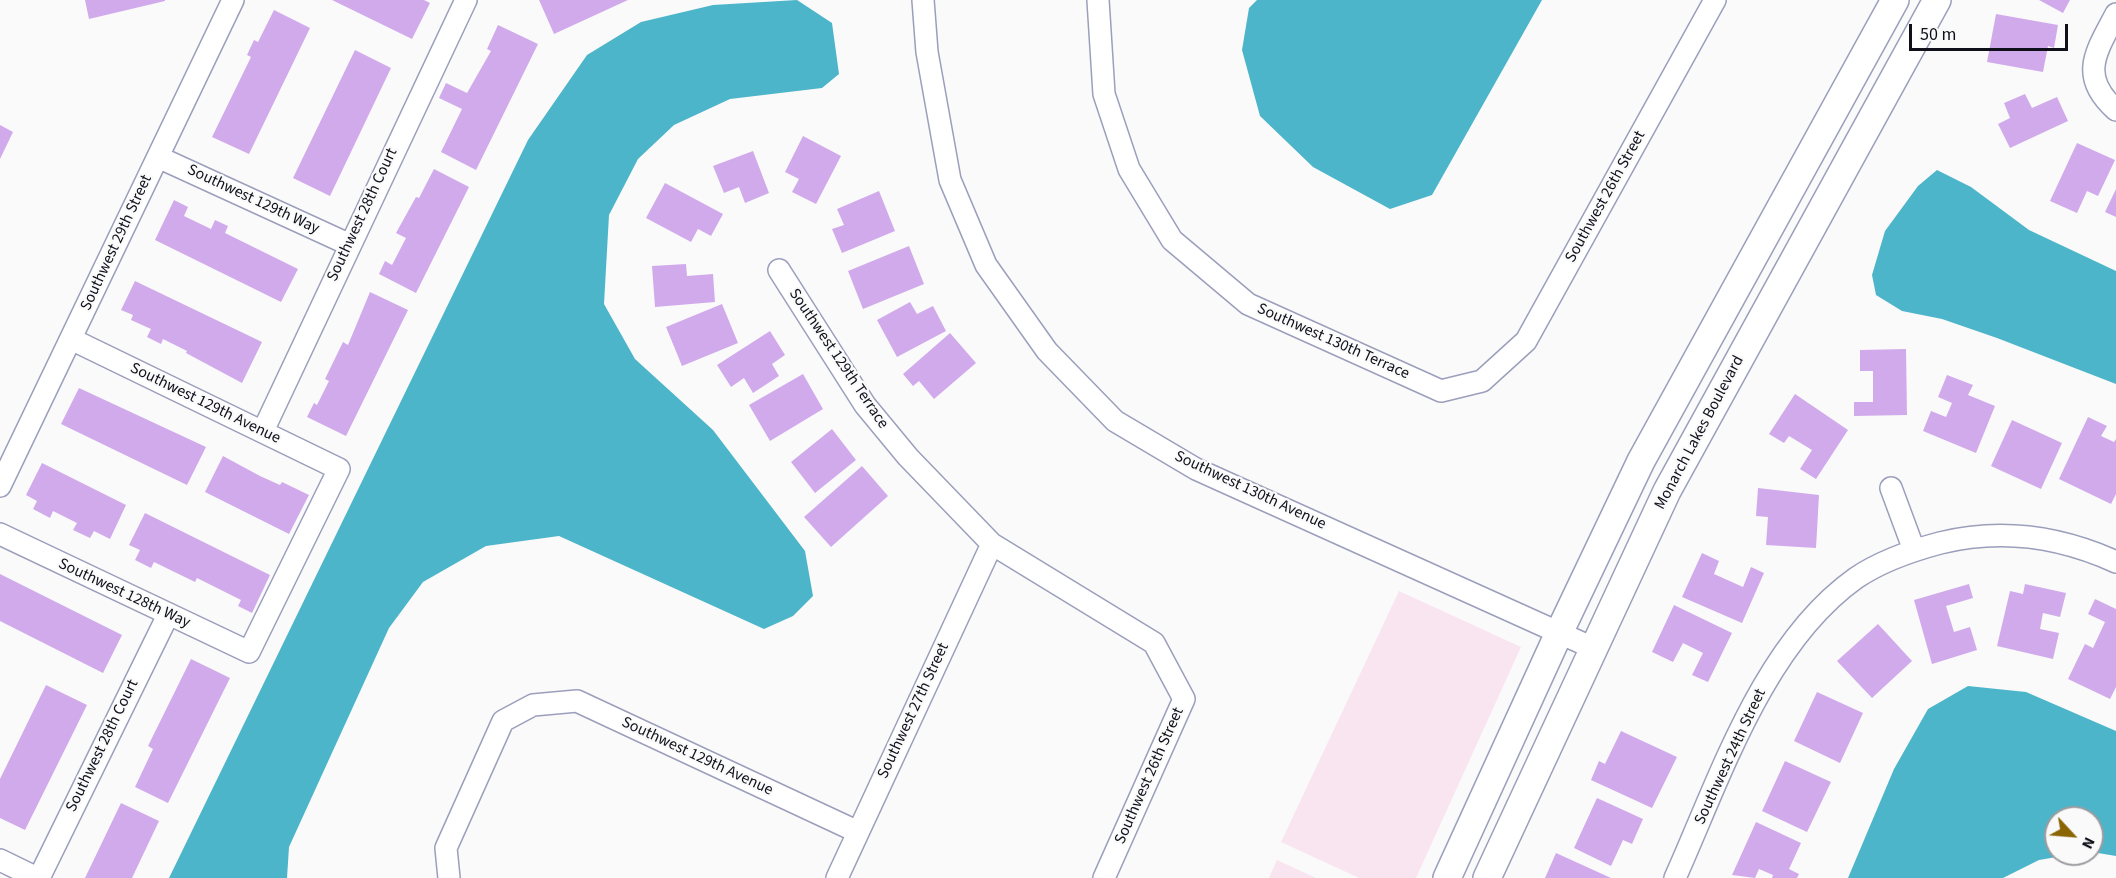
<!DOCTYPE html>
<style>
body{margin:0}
#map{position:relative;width:2116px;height:878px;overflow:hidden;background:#fafafa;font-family:"Source Sans 3",sans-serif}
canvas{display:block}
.north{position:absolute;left:2044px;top:806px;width:60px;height:60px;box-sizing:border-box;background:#fafafa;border:2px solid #9c9ca0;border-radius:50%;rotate:116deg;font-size:16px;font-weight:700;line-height:24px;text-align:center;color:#0f101a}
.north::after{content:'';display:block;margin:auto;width:21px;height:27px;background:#8b6504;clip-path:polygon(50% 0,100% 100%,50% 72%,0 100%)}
.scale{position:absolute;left:1909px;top:24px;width:159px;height:27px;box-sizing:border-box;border:3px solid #0f101a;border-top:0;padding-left:8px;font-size:18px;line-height:21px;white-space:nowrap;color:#0f101a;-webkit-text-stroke:4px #fafafa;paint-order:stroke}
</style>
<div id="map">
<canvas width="2116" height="878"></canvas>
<div class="north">N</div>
<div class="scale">50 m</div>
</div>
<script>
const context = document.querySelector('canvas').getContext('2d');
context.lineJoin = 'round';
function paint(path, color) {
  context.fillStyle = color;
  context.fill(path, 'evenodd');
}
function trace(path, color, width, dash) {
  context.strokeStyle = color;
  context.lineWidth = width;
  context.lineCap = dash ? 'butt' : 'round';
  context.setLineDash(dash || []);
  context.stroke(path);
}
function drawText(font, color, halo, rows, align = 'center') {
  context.font = font + ' "Source Sans 3",sans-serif';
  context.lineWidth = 4.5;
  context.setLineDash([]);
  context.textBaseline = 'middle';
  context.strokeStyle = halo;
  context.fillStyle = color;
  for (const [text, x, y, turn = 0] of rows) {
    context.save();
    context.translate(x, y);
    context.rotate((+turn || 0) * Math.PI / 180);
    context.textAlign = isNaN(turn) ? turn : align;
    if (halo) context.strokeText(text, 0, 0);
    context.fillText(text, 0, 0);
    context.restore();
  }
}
paint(new Path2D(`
 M 1399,591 L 1521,647 L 1416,878 L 1359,878 L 1281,842 Z
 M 1277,860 L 1316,878 L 1269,878 Z`), '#f9e5f0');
paint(new Path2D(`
 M 797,0 L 832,23 L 839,74 L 822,88 L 730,99 L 674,125 L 638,159 L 609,215 L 604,304 L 635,359 L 713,430 L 805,551 L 813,596 L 793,616 L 764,629 L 559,536 L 486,546 L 423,582 L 389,628 L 289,847 L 287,878 L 169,878 L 528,140 L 587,55 L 641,22 L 713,5 Z
 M 1257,0 L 1542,0 L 1432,195 L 1390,209 L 1313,167 L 1260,116 L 1242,50 L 1249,8 Z
 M 1937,170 L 1971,187 L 2029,230 L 2116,271 L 2116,384 L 1997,338 L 1942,319 L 1902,311 L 1876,295 L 1872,275 L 1885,231 L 1918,186 Z
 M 1968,686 L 2026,692 L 2116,731 L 2116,856 L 2092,852 L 2092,818 L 2056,818 L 2056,854 L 2074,854 L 2039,860 L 2003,878 L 1848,878 L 1894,769 L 1928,709 Z`), '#4cb5ca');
paint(new Path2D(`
 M 85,0 L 165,0 L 165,1 L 89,19 Z
 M 332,0 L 424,0 L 430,3 L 412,39 Z
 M 539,0 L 628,0 L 554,34 Z
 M 2039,0 L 2070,0 L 2063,13 Z
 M 274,10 L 310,28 L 249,154 L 212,137 L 251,57 L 247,55 L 254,40 L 258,42 Z
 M 1996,14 L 2058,25 L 2054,48 L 2048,46 L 2043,72 L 1987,62 Z
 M 498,25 L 538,44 L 476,170 L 441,152 L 462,109 L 439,98 L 446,83 L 467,93 L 491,51 L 487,49 Z
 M 355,50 L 391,68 L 330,196 L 293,178 Z
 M 2025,94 L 2032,108 L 2057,97 L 2068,121 L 2010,148 L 1998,124 L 2010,118 L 2004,103 Z
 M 0,125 L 13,132 L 0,159 Z
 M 803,136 L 841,156 L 816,204 L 792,192 L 799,179 L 785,172 Z
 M 2077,143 L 2115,160 L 2098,196 L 2087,191 L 2077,213 L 2050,201 Z
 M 753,151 L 769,193 L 745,203 L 739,187 L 724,193 L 713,166 Z
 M 434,169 L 469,187 L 416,293 L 379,274 L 385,261 L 392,265 L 406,238 L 396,233 L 416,197 L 419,198 Z
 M 665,183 L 723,214 L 711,236 L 698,229 L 691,242 L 646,218 Z
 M 2116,189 L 2116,217 L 2105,212 Z
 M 879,191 L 895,231 L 842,253 L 832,229 L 844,225 L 837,209 Z
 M 174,200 L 188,207 L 184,216 L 211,229 L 215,220 L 228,226 L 225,233 L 298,269 L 281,302 L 155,240 Z
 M 909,246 L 924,284 L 863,309 L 848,271 Z
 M 686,264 L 687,276 L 713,274 L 715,302 L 655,307 L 652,266 Z
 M 135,281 L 262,342 L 242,383 L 186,353 L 187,351 L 163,339 L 161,344 L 147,337 L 151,329 L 131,320 L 133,315 L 121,310 Z
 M 370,292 L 408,310 L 346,436 L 307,417 L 314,403 L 317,405 L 329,381 L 325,379 L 343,342 L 348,345 Z
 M 910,302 L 917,314 L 933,306 L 946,331 L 897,357 L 877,320 Z
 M 722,304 L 738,343 L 682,366 L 666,327 Z
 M 770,331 L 785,355 L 772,364 L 779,376 L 753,393 L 744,378 L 731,387 L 717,365 Z
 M 950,333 L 976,363 L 934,399 L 919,381 L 913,386 L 903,374 Z
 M 1906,349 L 1907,415 L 1854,416 L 1854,402 L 1873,402 L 1873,371 L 1860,371 L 1860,350 Z
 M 803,374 L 823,409 L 770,441 L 749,405 Z
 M 1947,375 L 1973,385 L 1968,395 L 1995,406 L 1976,453 L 1923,431 L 1931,411 L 1946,417 L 1952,403 L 1938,397 Z
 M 79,388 L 206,447 L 187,485 L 61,424 Z
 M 1795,394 L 1848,430 L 1816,479 L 1800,469 L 1812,450 L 1789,436 L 1784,443 L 1769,434 Z
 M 2088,417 L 2107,426 L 2101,436 L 2114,442 L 2116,439 L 2116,494 L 2111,504 L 2059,479 Z
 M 2012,420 L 2062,443 L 2041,489 L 1991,466 Z
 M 832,429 L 856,460 L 815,493 L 791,462 Z
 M 223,456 L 260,476 L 280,485 L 282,482 L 309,495 L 289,534 L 205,492 Z
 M 42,463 L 126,505 L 110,539 L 94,531 L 90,538 L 73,530 L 77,523 L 53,511 L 50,518 L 33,509 L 37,501 L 26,495 Z
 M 862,466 L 888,496 L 831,547 L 804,517 Z
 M 1758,488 L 1819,495 L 1816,548 L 1766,545 L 1768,517 L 1756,516 Z
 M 145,513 L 270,575 L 252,613 L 238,606 L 241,600 L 197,578 L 195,582 L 154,562 L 151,568 L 135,560 L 140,550 L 129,545 Z
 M 1702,553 L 1719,561 L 1714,574 L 1743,587 L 1751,567 L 1764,573 L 1742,623 L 1682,597 Z
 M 0,574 L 122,635 L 103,673 L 0,621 Z
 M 1969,584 L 1973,598 L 1946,606 L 1954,632 L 1970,627 L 1977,650 L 1932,664 L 1914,600 Z
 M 2025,584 L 2066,593 L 2060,617 L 2043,613 L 2040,629 L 2059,633 L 2053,659 L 1997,646 L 2010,591 L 2023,594 Z
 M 2095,599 L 2116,609 L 2116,687 L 2110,699 L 2068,679 L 2085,644 L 2093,648 L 2105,622 L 2088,614 Z
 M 1674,605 L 1732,633 L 1708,682 L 1692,675 L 1703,653 L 1683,643 L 1673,662 L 1652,652 Z
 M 1878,624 L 1912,661 L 1872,698 L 1837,661 Z
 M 191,659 L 230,678 L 168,803 L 135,787 L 153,749 L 148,746 Z
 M 46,685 L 87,705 L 25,830 L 0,818 L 0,779 Z
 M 1817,692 L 1863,713 L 1840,763 L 1794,741 Z
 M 1621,731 L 1677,757 L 1652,808 L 1591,780 L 1599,761 L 1605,764 Z
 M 1785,761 L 1831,782 L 1807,832 L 1762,811 Z
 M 1597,798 L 1643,819 L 1632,844 L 1623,840 L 1611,866 L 1574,848 Z
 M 121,803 L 159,821 L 132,878 L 85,878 Z
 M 1756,822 L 1801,843 L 1789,869 L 1799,874 L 1797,878 L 1772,878 L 1773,875 L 1759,869 L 1755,878 L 1732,875 Z
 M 1556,853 L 1611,878 L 1545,878 Z`), '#d1aaec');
const minor = new Path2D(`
 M 923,0 L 927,52 L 950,180 L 986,265 L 1047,351 L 1115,421 L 1196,469 L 1593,648
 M 1098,0 L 1104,94 L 1129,169 L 1172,240 L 1248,304 L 1441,391 L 1482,381 L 1526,341 L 1715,0
 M 2116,14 C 2096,52 2078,76 2116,110
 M 158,157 L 348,244
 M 779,270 L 865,405 L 908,457 L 992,544 L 1154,643 L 1184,699 L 1104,878
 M 263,431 L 466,0
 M 0,486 L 233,0
 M 1891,488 L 1914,550
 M 0,534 L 249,652 L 339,469 L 71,339
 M 0,860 L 37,878
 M 39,878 L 168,615
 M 449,878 L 446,848 L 503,721 L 533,705 L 577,701 L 858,832
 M 837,878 L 992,544
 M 1675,878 C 1720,778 1763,644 1856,578 C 1881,561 1910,551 1940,543 C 2001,528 2059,536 2116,562`);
const tertiary = new Path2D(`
 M 1447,878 L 1559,633 L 1641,461 L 1895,0
 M 1487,878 L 1667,491 L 1937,0`);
trace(minor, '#9b9fbb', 24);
trace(tertiary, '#9b9fbb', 30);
trace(minor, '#fff', 21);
trace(tertiary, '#fff', 27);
drawText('16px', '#0f101a', '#fafafa', [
 ["Southwest 26th Street",1606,197,-61],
 ["Southwest 129th Way",253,200,25],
 ["Southwest 28th Court",363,215,-65],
 ["Southwest 29th Street",117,243,-65],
 ["Southwest 130th Terrace",1333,342,24],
 ["Southwest 129th Terrace",838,359,56],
 ["Southwest 129th Avenue",205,404,26],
 ["Monarch Lakes Boulevard",1700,433,-62],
 ["Southwest 130th Avenue",1250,491,25],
 ["Southwest 128th Way",124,594,25],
 ["Southwest 27th Street",914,711,-65],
 ["Southwest 28th Court",103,746,-64],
 ["Southwest 129th Avenue",697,757,25],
 ["Southwest 24th Street",1731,757,-65],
 ["Southwest 26th Street",1150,776,-66]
]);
</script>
